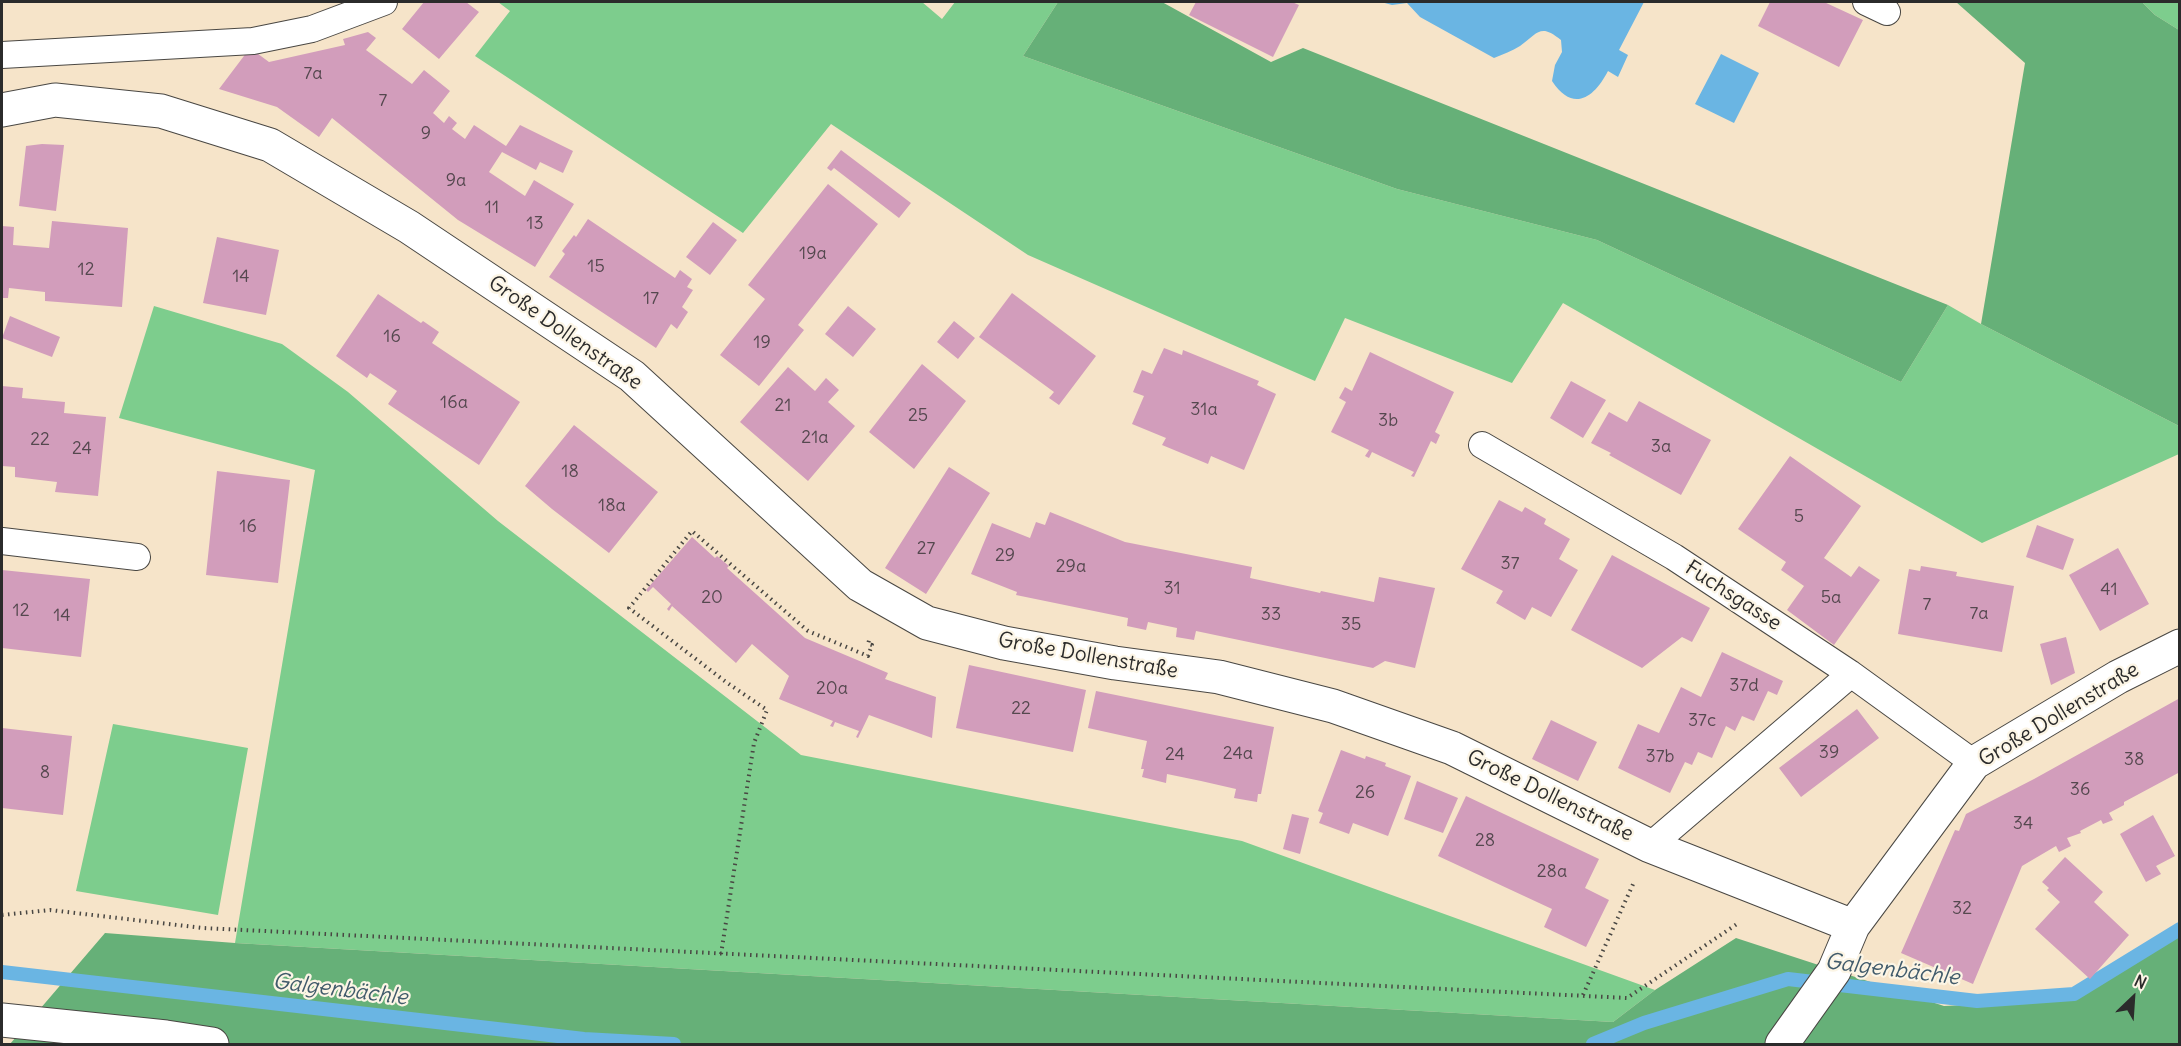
<!DOCTYPE html>
<meta charset="utf-8">
<style>
body{margin:0}
#map{position:relative;width:2181px;height:1046px;overflow:hidden;background:#f6e4c9;font-family:Delius,sans-serif}
canvas{display:block}
.frame{position:absolute;inset:0;border:3px solid #2b2b2b;pointer-events:none}
.north{position:absolute;left:2103px;top:968px;width:60px;height:60px;-webkit-text-stroke:4px #fcf5e5;paint-order:stroke;rotate:25deg;font-size:16px;font-weight:700;line-height:24px;text-align:center;color:#2b2b2b}
.north::after{content:'';display:block;margin:auto;width:21px;height:27px;background:#2b2b2b;clip-path:polygon(50% 0,100% 100%,50% 72%,0 100%)}
</style>
<div id="map">
<canvas width="2181" height="1046"></canvas>
<div class="frame"></div>
<div class="north">N</div>
</div>
<script>
const context = document.querySelector('canvas').getContext('2d');
context.lineJoin = 'round';
function paint(path, color) {
  context.fillStyle = color;
  context.fill(path, 'evenodd');
}
function trace(path, color, width, dash) {
  context.strokeStyle = color;
  context.lineWidth = width;
  context.lineCap = dash ? 'butt' : 'round';
  context.setLineDash(dash || []);
  context.stroke(path);
}
function drawText(font, color, halo, rows, align = 'center') {
  context.font = font + ' Delius,sans-serif';
  context.lineWidth = 4.5;
  context.setLineDash([]);
  context.textBaseline = 'middle';
  context.strokeStyle = halo;
  context.fillStyle = color;
  for (const [text, x, y, turn = 0] of rows) {
    context.save();
    context.translate(x, y);
    context.rotate((+turn || 0) * Math.PI / 180);
    context.textAlign = isNaN(turn) ? turn : align;
    if (halo) context.strokeText(text, 0, 0);
    context.fillText(text, 0, 0);
    context.restore();
  }
}
paint(new Path2D(`
 M 498,2 L 922,2 L 942,19 L 955,2 L 1058,2 L 1023,56 L 1397,189 L 1597,240 L 1901,382 L 1948,305 L 1981,324 L 2179,426 L 2179,454 L 1982,543 L 1563,303 L 1512,383 L 1345,318 L 1315,381 L 1028,255 L 831,124 L 743,233 L 475,56 L 510,11 Z
 M 2142,2 L 2179,2 L 2179,30 L 2155,15 Z
 M 154,306 L 282,344 L 348,392 L 498,521 L 801,755 L 1242,841 L 1655,990 L 1613,1022 L 235,943 L 315,470 L 119,418 Z
 M 113,724 L 248,748 L 218,915 L 76,891 Z`), '#7dcd8d');
paint(new Path2D(`
 M 1058,2 L 1162,2 L 1271,62 L 1303,48 L 1948,305 L 1901,382 L 1597,240 L 1397,189 L 1023,56 Z
 M 1956,2 L 2142,2 L 2155,15 L 2179,30 L 2179,426 L 1981,324 L 2025,63 Z
 M 105,933 L 235,943 L 1613,1022 L 1655,990 L 1736,938 L 1944,1006 L 2074,1000 L 2179,935 L 2179,1044 L 10,1044 Z`), '#66b078');
paint(new Path2D(`
 M 1381,2 L 1644,2 L 1619,50 L 1628,55 L 1618,77 L 1608,71 C 1594,98 1573,113 1552,81 L 1555,65 L 1562,52 L 1561,40 C 1540,23 1538,33 1520,46 C 1512,51 1503,54 1494,58 L 1420,17 L 1407,3 L 1392,5 Z
 M 1721,54 L 1759,73 L 1734,123 L 1695,104 Z`), '#6ab5e3');
trace(new Path2D(`
 M 2,972 L 584,1039 L 674,1044
 M 1593,1044 L 1644,1023 L 1788,979 L 1977,1001 L 2074,994 L 2180,929`), '#6ab5e3', 14);
paint(new Path2D(`
 M 424,2 L 466,2 L 479,12 L 439,59 L 402,29 Z
 M 1196,2 L 1292,2 L 1299,5 L 1273,57 L 1189,15 Z
 M 1770,2 L 1824,2 L 1863,20 L 1839,67 L 1758,26 Z
 M 368,32 L 376,38 L 366,50 L 412,84 L 424,70 L 450,91 L 433,113 L 444,123 L 449,116 L 457,123 L 452,129 L 465,139 L 474,125 L 506,146 L 520,125 L 573,151 L 563,173 L 540,162 L 536,170 L 502,152 L 489,172 L 525,196 L 534,180 L 574,204 L 535,267 L 458,220 L 332,118 L 319,137 L 277,107 L 219,89 L 250,48 L 269,62 L 345,45 L 343,39 Z
 M 42,144 L 64,145 L 56,211 L 19,206 L 26,146 Z
 M 841,150 L 911,203 L 899,218 L 834,168 L 831,171 L 827,168 Z
 M 828,184 L 878,224 L 798,325 L 804,330 L 759,386 L 720,355 L 765,299 L 748,285 Z
 M 588,219 L 675,278 L 680,270 L 692,279 L 687,287 L 693,290 L 682,307 L 688,312 L 677,329 L 671,324 L 656,348 L 549,277 L 565,254 L 562,251 L 574,235 L 576,237 Z
 M 52,221 L 128,228 L 122,307 L 45,301 L 45,292 L 9,288 L 8,298 L 2,298 L 2,226 L 14,227 L 13,245 L 49,248 Z
 M 713,222 L 737,240 L 710,275 L 686,257 Z
 M 217,237 L 279,250 L 266,315 L 203,303 Z
 M 1012,293 L 1096,356 L 1059,405 L 1049,398 L 1054,392 L 979,337 Z
 M 378,294 L 421,323 L 423,321 L 439,332 L 432,343 L 520,402 L 479,465 L 388,404 L 397,391 L 370,373 L 367,378 L 336,356 Z
 M 848,306 L 876,329 L 853,357 L 825,334 Z
 M 10,316 L 60,337 L 52,357 L 2,338 Z
 M 954,321 L 975,338 L 958,359 L 937,342 Z
 M 1164,348 L 1182,355 L 1183,350 L 1259,381 L 1257,385 L 1276,394 L 1244,470 L 1211,456 L 1208,464 L 1162,445 L 1166,438 L 1132,424 L 1144,396 L 1133,392 L 1142,370 L 1152,374 Z
 M 1370,352 L 1454,392 L 1435,432 L 1440,435 L 1436,444 L 1431,441 L 1414,477 L 1411,476 L 1414,472 L 1372,452 L 1369,458 L 1365,456 L 1369,450 L 1331,432 L 1346,402 L 1339,398 L 1345,387 L 1352,391 Z
 M 922,364 L 966,401 L 914,469 L 869,432 Z
 M 788,367 L 815,391 L 826,378 L 839,390 L 828,402 L 855,426 L 808,481 L 740,422 Z
 M 1571,381 L 1606,400 L 1583,438 L 1550,418 Z
 M 2,386 L 23,388 L 22,398 L 65,402 L 64,413 L 106,417 L 98,496 L 55,492 L 57,482 L 15,477 L 15,467 L 2,466 Z
 M 1639,401 L 1711,440 L 1681,495 L 1609,455 L 1611,453 L 1591,443 L 1609,412 L 1627,422 Z
 M 574,425 L 658,492 L 609,553 L 552,509 L 525,486 Z
 M 1790,456 L 1861,506 L 1824,558 L 1851,577 L 1859,566 L 1880,580 L 1834,645 L 1787,610 L 1804,586 L 1781,570 L 1786,562 L 1738,529 Z
 M 949,467 L 990,493 L 926,594 L 885,568 Z
 M 217,471 L 290,480 L 278,583 L 206,575 Z
 M 1499,500 L 1522,512 L 1525,507 L 1546,519 L 1544,524 L 1570,539 L 1559,559 L 1578,570 L 1551,617 L 1532,607 L 1525,620 L 1496,603 L 1503,591 L 1461,569 Z
 M 1050,512 L 1125,542 L 1252,567 L 1250,578 L 1316,592 L 1320,593 L 1321,591 L 1374,602 L 1379,577 L 1435,588 L 1415,668 L 1385,661 L 1373,668 L 1196,631 L 1194,640 L 1176,637 L 1177,628 L 1148,622 L 1146,630 L 1127,626 L 1128,618 L 1016,595 L 1017,592 L 971,574 L 992,523 L 1030,538 L 1036,522 L 1045,525 Z
 M 2037,525 L 2074,539 L 2063,570 L 2026,557 Z
 M 692,537 L 715,558 L 717,556 L 729,566 L 727,568 L 805,638 L 888,673 L 885,679 L 936,697 L 932,738 L 869,715 L 858,738 L 856,737 L 859,731 L 835,722 L 833,727 L 830,726 L 833,721 L 779,699 L 789,676 L 752,644 L 736,663 L 672,606 L 669,611 L 667,609 L 671,604 L 653,587 L 648,592 L 646,590 Z
 M 2118,548 L 2149,604 L 2100,631 L 2069,575 Z
 M 1612,555 L 1710,608 L 1692,642 L 1682,637 L 1642,668 L 1571,630 Z
 M 1921,566 L 1957,572 L 1956,576 L 2014,586 L 2002,652 L 1898,634 L 1909,569 L 1920,571 Z
 M 2,570 L 90,579 L 81,657 L 2,648 Z
 M 2066,637 L 2075,673 L 2051,685 L 2040,644 Z
 M 1722,652 L 1783,681 L 1777,695 L 1768,691 L 1754,721 L 1742,716 L 1735,731 L 1726,726 L 1712,758 L 1698,752 L 1692,765 L 1685,762 L 1670,793 L 1618,768 L 1638,724 L 1659,733 L 1681,687 L 1701,697 Z
 M 969,665 L 1086,690 L 1073,752 L 956,728 Z
 M 1096,691 L 1274,727 L 1261,794 L 1258,794 L 1257,802 L 1234,798 L 1236,789 L 1201,781 L 1167,774 L 1166,783 L 1142,777 L 1144,769 L 1141,769 L 1147,741 L 1088,728 Z
 M 2180,698 L 2180,772 L 2124,802 L 2124,805 L 2109,813 L 2113,820 L 2103,824 L 2101,820 L 2080,831 L 2081,833 L 2067,838 L 2071,846 L 2059,852 L 2056,846 L 2022,866 L 1973,984 L 1901,953 L 1955,830 L 1959,831 L 1966,814 L 2034,779 Z
 M 1857,709 L 1879,738 L 1801,797 L 1779,768 Z
 M 1551,720 L 1597,742 L 1578,781 L 1532,759 Z
 M 2,728 L 72,736 L 63,815 L 2,808 Z
 M 1341,750 L 1365,759 L 1366,756 L 1386,763 L 1385,766 L 1411,776 L 1388,836 L 1353,823 L 1349,834 L 1319,823 L 1323,813 L 1318,811 Z
 M 1417,781 L 1458,798 L 1443,833 L 1404,819 Z
 M 1466,796 L 1599,859 L 1585,888 L 1609,900 L 1586,947 L 1544,927 L 1552,909 L 1438,856 Z
 M 1292,814 L 1309,818 L 1300,854 L 1283,849 Z
 M 2153,815 L 2175,856 L 2156,866 L 2161,874 L 2146,882 L 2120,834 Z
 M 2065,857 L 2103,892 L 2094,902 L 2129,935 L 2090,979 L 2035,929 L 2060,902 L 2047,890 L 2049,888 L 2042,882 Z`), '#d29dbb');
const service = new Path2D(`
 M 1866,2 L 1887,12
 M 2,55 L 253,41 L 312,29 L 384,2
 M 1482,445 L 1674,557 L 1851,674 L 1974,763
 M 2,541 L 137,557
 M 1650,846 L 1851,674`);
const minor = new Path2D(`
 M 2,110 L 55,100 L 161,111 L 270,145 L 409,227 L 632,376 L 860,585 L 927,623 L 1004,643 L 1115,663 L 1219,677 L 1333,706 L 1452,748 L 1650,846 L 1853,926
 M 2,1020 L 166,1037 L 212,1044
 M 1782,1044 L 1834,971 L 1853,926 L 1974,763 L 2118,677 L 2180,646`);
trace(service, '#494743', 28);
trace(minor, '#494743', 35);
trace(new Path2D(`
 M 2,915 L 50,910 L 203,928 L 1627,998 L 1737,924
 M 721,954 L 754,743 L 767,710 L 726,682 L 629,608 L 692,531 L 808,631 L 868,656 L 872,645 L 868,644 L 870,637
 M 1583,995 L 1634,882`), '#494743', 4, [1.5, 4.5]);
trace(service, '#fff', 26);
trace(minor, '#fff', 33);
drawText('18px', '#55484f', null, [
 ["7a",313,74],
 ["7",383,101],
 ["9",426,134],
 ["9a",456,181],
 ["11",492,208],
 ["13",535,224],
 ["19a",813,254],
 ["15",596,267],
 ["12",86,270],
 ["14",241,277],
 ["17",651,299],
 ["16",392,337],
 ["19",762,343],
 ["16a",454,403],
 ["21",783,406],
 ["31a",1204,410],
 ["25",918,416],
 ["3b",1388,421],
 ["21a",815,438],
 ["22",40,440],
 ["3a",1661,447],
 ["24",82,449],
 ["18",570,472],
 ["18a",612,506],
 ["5",1799,517],
 ["16",248,527],
 ["27",926,549],
 ["29",1005,556],
 ["37",1510,564],
 ["29a",1071,567],
 ["31",1172,589],
 ["41",2109,590],
 ["20",712,598],
 ["5a",1831,598],
 ["7",1927,605],
 ["12",21,611],
 ["7a",1979,614],
 ["33",1271,615],
 ["14",62,616],
 ["35",1351,625],
 ["37d",1744,686],
 ["20a",832,689],
 ["22",1021,709],
 ["37c",1702,721],
 ["39",1829,753],
 ["24a",1238,754],
 ["24",1175,755],
 ["37b",1660,757],
 ["38",2134,760],
 ["8",45,773],
 ["36",2080,790],
 ["26",1365,793],
 ["34",2023,824],
 ["28",1485,841],
 ["28a",1552,872],
 ["32",1962,909]
]);
drawText('21px', '#2b2b2b', '#fcf5e5', [
 ["Große Dollenstraße",565,333,35],
 ["Fuchsgasse",1733,596,33],
 ["Große Dollenstraße",1088,656,10],
 ["Große Dollenstraße",2059,715,-31],
 ["Große Dollenstraße",1550,796,26]
]);
drawText('italic 22px', '#415b6b', '#fcf5e5', [
 ["Galgenbächle",1892,970,7],
 ["Galgenbächle",340,990,7]
]);
</script>
